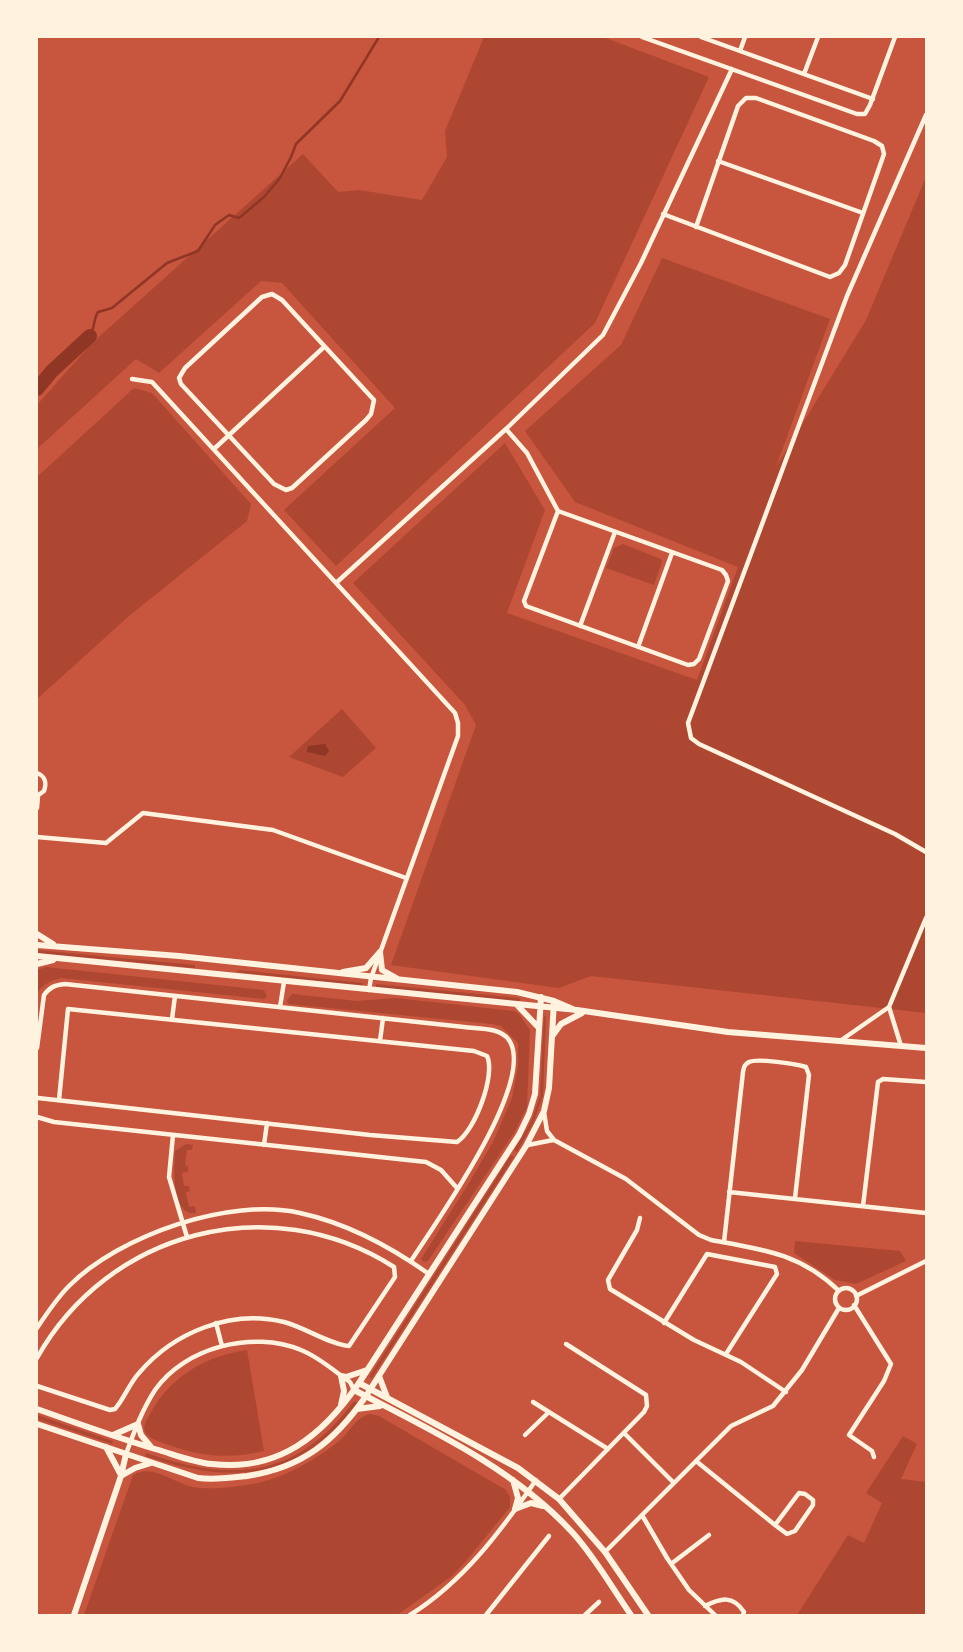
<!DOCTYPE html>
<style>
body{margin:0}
#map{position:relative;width:963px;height:1652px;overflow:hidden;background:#c8553d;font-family:Inter,sans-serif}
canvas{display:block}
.frame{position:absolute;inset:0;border:38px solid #fff3e0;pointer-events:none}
</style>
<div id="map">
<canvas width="963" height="1652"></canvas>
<div class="frame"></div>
</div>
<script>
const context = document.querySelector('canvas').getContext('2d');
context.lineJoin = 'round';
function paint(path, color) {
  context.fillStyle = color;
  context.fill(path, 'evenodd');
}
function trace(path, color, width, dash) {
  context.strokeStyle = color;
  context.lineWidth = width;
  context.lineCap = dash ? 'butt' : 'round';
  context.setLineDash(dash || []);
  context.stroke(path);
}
paint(new Path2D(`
 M 484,37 L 603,37 L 709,77 L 595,323 L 336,566 L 284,510 L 395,408 L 282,283 L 261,281 L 159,373 L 136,359 L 37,449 L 37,405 L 92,343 L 303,154 L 338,192 L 359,190 L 422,200 L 447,157 L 445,131 Z
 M 926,177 L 926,1013 L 591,976 L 559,988 L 391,965 L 476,725 L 465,705 L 353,583 L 505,443 L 545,510 L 507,613 L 697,680 L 738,567 L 575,502 L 525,431 L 621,345 L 662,258 L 830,319 L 776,467 L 866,320 Z
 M 134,388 L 152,393 L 251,504 L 247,521 L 129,616 L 37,699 L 37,477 Z
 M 623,544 L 661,559 L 662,562 L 654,585 L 606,568 L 614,548 Z
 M 342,709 L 376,748 L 343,777 L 289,757 Z
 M 37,950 L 195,965 L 195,968 L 37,953 Z
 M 46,967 L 264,990 L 267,996 L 264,999 L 61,978 C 50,981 42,984 37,994 L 37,970 Z
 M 238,970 L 363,983 L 362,986 L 237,972 Z
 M 376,984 L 519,998 L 520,1000 L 518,1002 L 376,988 Z
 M 292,994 L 357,1001 L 395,998 L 514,1011 L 519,1014 L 530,1030 L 527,1107 L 514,1133 L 428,1261 L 424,1262 L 421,1259 L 467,1186 L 493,1142 L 512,1098 L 518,1066 L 518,1043 L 501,1026 L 492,1024 L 288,1004 L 287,1000 Z
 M 544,1016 L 546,1016 L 543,1096 L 533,1123 L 517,1152 L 514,1150 L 531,1122 L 540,1096 Z
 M 186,1144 L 193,1145 L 192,1150 L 187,1150 L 185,1165 L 188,1166 L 188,1172 L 182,1173 L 184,1186 L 189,1186 L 190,1191 L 186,1192 L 189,1207 L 195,1206 L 196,1213 C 171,1217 174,1167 175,1151 Z
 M 511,1155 L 514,1157 L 372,1378 L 369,1377 Z
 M 795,1241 L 900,1251 L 906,1261 L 856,1284 L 835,1280 L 794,1253 Z
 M 247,1350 L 264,1451 C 225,1460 200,1456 163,1443 C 157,1440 149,1439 145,1432 C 142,1425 148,1418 151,1412 C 171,1376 206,1356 247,1350 Z
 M 354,1401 L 357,1403 C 297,1482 233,1485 145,1456 L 146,1453 C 232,1483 297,1479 354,1401 Z
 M 370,1414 L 379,1416 L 506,1490 L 510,1497 L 510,1507 L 467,1560 L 452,1576 L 397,1615 L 84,1615 L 133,1475 C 153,1463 173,1483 193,1487 C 211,1490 234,1487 252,1484 C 283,1479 314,1460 338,1442 C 350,1433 355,1417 370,1414 Z
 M 37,1415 L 113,1441 L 112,1444 L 37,1419 Z
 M 903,1436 L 917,1444 L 901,1479 L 926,1482 L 926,1615 L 797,1615 L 848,1535 L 864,1543 L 882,1503 L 866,1493 Z`), '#ae4732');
paint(new Path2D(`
 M 325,744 L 329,751 L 325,756 L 307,752 L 308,746 Z`), '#8f3625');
trace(new Path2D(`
 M 90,336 C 95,328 93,320 98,312 L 112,308 L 167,263 L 198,251 L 215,225 L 229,215 L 239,218 L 264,197 L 280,178 L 291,157 L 296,144 L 340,101 L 379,37`), '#8f3625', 2.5);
trace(new Path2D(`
 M 37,389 L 52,371 L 90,336`), '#8f3625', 14);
trace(new Path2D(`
 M 642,37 L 857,114 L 865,114 L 870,105 L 895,37
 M 701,37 L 873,99
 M 740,51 L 745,37
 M 804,74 L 818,37
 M 926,115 L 847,296 L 688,723 L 691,738 L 699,744 L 895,834 L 926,852
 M 718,161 L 863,213
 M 663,214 L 830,277 L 839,273 L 845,265 L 884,154 L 882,146 L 874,141 L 756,98 L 746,98 L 738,106 L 696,227
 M 272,294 L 282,300 L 374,400 L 371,414 L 366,420 L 292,488 L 286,490 L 274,484 L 181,384 L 179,378 L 185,368 L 262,297 Z
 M 132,379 L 152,382 L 455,713 L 458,723 L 458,736 L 371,978 L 369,990
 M 506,429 L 527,453 L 558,511 L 722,570 L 726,575 L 728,581 L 699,659 L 694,664 L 688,665 L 526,606 L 524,601 L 558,511
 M 214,449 L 324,347
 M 336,583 L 506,429 L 603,335 L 641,263 L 732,69
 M 580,626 L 615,532
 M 638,647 L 672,553
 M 37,773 C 45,776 47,783 44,791 L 37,796
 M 37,808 L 38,796
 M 37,837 L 106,843 L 143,813 L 273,830 L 406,878
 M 280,1007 L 284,982
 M 889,1007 L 901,1046
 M 172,1019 L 175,996
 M 380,1041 L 383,1018
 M 840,1041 L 889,1007 L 926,918
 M 37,1048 L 44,995 C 50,987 55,985 65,984 L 464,1027 C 478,1029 500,1027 509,1040 C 537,1082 436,1222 411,1261
 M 38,1098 L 370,1135 L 457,1142 C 475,1131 496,1074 487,1056 L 474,1051 L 68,1009 L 59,1100
 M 544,1112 L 547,1131 L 554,1140 L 626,1179 L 699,1235 L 711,1240 C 761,1249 800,1253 839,1291
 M 37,1117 L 54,1122 L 426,1162 L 441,1170 L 457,1188
 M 173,1135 L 169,1177 L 187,1237
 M 264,1145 L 267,1123
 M 528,1145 L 553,1140
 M 729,1192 L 926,1213
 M 863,1206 L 878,1082 L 883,1079 L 926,1082
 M 640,1218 L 637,1230 L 608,1280 L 610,1289 L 694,1340 L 741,1362 L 786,1392
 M 724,1242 L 743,1072 C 744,1067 744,1065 749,1062 C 757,1058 797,1064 806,1067 L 809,1075 L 795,1198
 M835 1299a11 11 0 1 1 22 0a11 11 0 1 1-22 0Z
 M 856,1296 L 926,1261
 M 854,1305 L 891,1364 L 884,1381 L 849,1435 L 872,1451 L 874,1457
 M 216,1323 L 222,1346
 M 664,1323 L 707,1254 L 775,1267 L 777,1274 L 726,1354
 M 37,1328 C 47,1313 57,1298 69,1286 C 120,1235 230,1197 300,1213 C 346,1223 391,1247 429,1274
 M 37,1358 C 108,1231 270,1188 394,1267 L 395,1277 L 349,1346 C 331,1345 304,1327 284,1322 C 231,1309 174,1332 139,1373 C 129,1384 124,1399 115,1409 L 110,1410 L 37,1386
 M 533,1402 L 608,1449
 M 624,1433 L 674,1483
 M 525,1435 L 549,1412
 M 126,1454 C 134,1432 142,1410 155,1390 C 185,1347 253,1330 301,1350 C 319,1357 334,1371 350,1382 L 354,1390
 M 696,1461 L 775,1525 L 787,1534 L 795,1531 L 813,1505 L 813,1500 L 805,1494 L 799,1493 L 775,1525
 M 559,1499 L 644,1412 L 647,1406 L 646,1395 L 566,1344
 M 642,1515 L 667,1558 L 689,1590 L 715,1615
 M 605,1552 L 731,1426 L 773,1406 L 802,1370 L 839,1308
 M 671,1564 L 709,1535
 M 705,1606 C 721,1598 733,1595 744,1612 L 743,1615
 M 410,1615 C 463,1582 501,1531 536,1480
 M 486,1615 L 549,1536
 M 585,1615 L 599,1602`), '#fff3e0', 4.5);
trace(new Path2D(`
 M 37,934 L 53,944
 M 37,945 L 179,956 L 517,992 L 554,1001 L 575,1010
 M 380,952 L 382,970 L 398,979
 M 37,956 L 577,1010 L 728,1032 L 926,1048
 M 37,964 L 53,960
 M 343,972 L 366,968 L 380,952
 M 518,1006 L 538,1027
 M 553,1035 L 561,1024 L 582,1013
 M 341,1405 L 344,1391 L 341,1376 L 346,1377 L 367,1370
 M 37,1409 C 76,1423 115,1437 155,1449 C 173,1454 192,1462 212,1464 C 279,1472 323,1435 359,1383 L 519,1135 L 529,1114 L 535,1094 L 541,997
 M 37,1424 L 198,1478 C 215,1480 230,1478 247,1476 C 302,1468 335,1441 366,1396 L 526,1146 L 544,1111 L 549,1088 L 554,1001
 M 113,1435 L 138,1424 L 141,1435 L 151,1447
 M 106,1447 L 121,1475
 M 121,1476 L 135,1468 L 151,1463
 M 74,1615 L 121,1476 L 126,1454`), '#fff3e0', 6);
trace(new Path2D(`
 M 379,1376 L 387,1397
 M 359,1383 L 518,1468 L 559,1499 L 605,1552 L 648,1615
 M 354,1390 C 431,1430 513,1468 572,1532 C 595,1557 612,1588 631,1615
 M 357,1409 L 380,1406
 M 513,1480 L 518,1498 L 515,1509
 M 515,1509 L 531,1503 L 543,1506`), '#fff3e0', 6);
</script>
